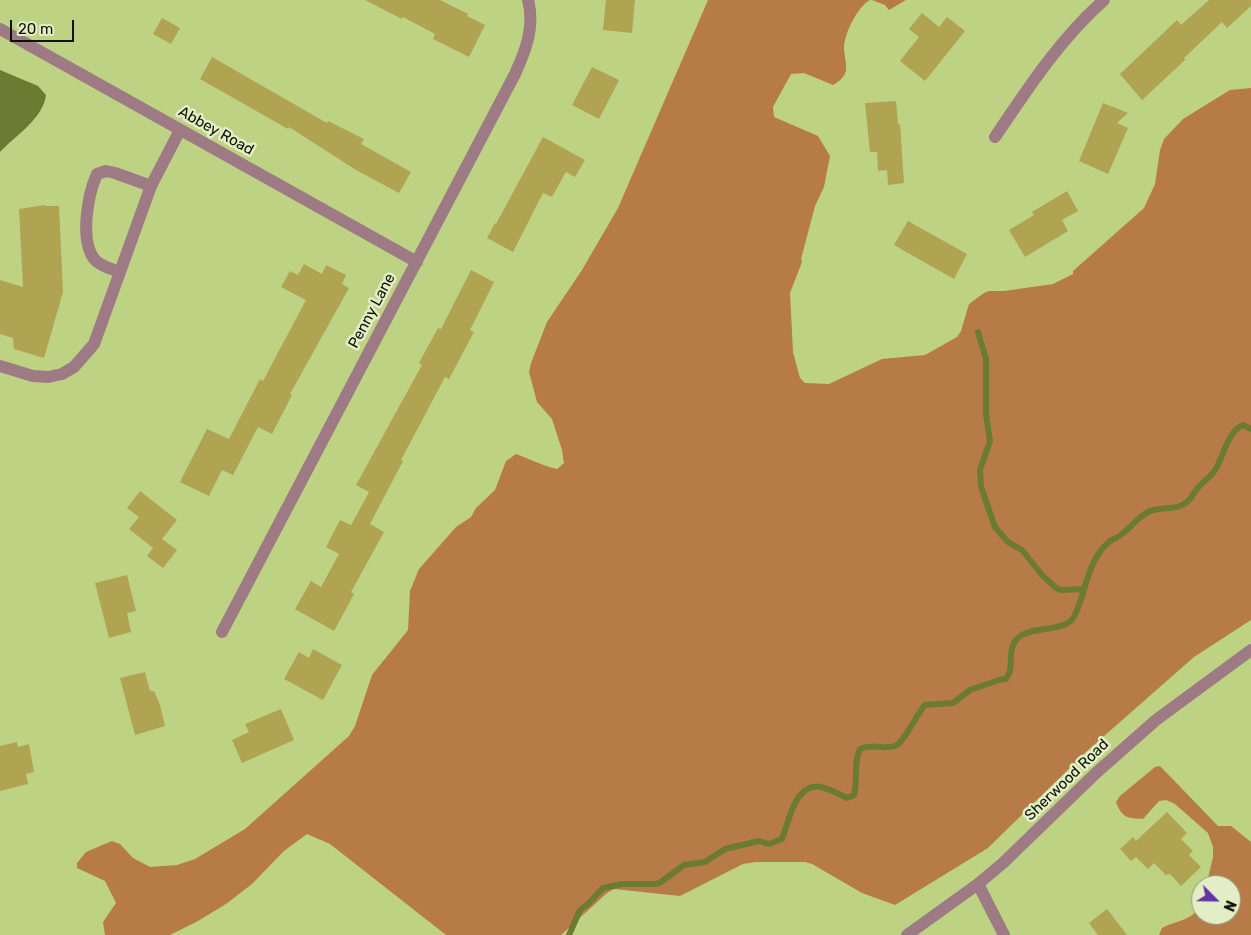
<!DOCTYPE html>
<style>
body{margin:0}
#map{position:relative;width:1251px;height:935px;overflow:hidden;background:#bed284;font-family:Rubik,sans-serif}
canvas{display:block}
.north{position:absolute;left:1191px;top:875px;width:50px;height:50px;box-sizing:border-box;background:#e3eec7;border:1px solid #8e9677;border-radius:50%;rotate:113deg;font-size:14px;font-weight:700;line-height:20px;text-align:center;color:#0e1300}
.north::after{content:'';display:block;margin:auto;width:18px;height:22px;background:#6731a8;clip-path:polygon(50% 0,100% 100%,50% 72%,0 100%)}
.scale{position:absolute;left:10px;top:20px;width:64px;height:22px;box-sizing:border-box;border:2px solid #0e1300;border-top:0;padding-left:6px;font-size:15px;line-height:18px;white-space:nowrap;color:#0e1300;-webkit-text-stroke:4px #e3eec7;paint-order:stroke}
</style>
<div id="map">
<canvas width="1251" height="935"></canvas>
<div class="north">N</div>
<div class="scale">20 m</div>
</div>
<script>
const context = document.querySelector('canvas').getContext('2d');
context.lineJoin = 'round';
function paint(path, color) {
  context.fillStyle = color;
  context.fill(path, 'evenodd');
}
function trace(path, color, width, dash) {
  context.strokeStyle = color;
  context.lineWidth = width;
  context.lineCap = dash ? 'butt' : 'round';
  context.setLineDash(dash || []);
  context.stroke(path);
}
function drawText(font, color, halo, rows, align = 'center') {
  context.font = font + ' Rubik,sans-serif';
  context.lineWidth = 5;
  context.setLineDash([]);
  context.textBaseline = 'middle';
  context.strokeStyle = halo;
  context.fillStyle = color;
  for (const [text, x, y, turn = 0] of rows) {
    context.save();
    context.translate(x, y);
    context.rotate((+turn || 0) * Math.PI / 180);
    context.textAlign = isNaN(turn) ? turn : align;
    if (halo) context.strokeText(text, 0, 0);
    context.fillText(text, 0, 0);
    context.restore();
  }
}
paint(new Path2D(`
 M 708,0 L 870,0 C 858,6 844,34 844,48 C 845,66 852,74 833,85 L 804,73 L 791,74 L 773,107 L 774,117 L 818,136 L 830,156 L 824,187 L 815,206 L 801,259 L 802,262 L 790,293 L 793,352 L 800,378 L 805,383 L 829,384 L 882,359 L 925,355 L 957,337 L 961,331 L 969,304 L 984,293 L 989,291 L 1004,291 L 1053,284 L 1073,274 L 1073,271 L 1144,208 L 1155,184 L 1160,150 L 1164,139 L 1183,119 L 1230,90 L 1251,88 L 1251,620 L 1194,657 L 1087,751 L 988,848 L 895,905 L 862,893 L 812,864 L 805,862 L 756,862 L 743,864 L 680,896 L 614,889 L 607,893 L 561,935 L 446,935 L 330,844 L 307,834 L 284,851 L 252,884 L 226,904 L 198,921 L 170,935 L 105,935 L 103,922 L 116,903 L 105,881 L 77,868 L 77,863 L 86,852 L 112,841 L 120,844 L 133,858 L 150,867 L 177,865 L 195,859 L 245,829 L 349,736 L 355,726 L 372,675 L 408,630 L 410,591 L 419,569 L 456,527 L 471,517 L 476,508 L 495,490 L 506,461 L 516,454 C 530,459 543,466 557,469 L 564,463 L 562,450 L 552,419 L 537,402 L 529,372 L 531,363 L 547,322 L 582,270 L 618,208 Z
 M 872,0 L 906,0 L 889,10 L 885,5 Z
 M 1160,766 L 1218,826 L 1231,826 L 1251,842 L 1251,935 L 1159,935 L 1162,928 C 1175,921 1195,920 1201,904 L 1201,915 L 1231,915 L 1231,885 L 1208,885 L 1208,878 L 1213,857 L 1213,847 L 1208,833 L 1175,804 L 1166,800 L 1159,801 L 1143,819 C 1127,818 1122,818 1116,802 L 1120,796 L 1155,767 Z`), '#b77b48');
paint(new Path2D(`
 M 0,70 L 38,86 L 46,95 C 43,119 15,136 0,152 Z`), '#6b7b32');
trace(new Path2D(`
 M 978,332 L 986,359 L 986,414 L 990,441 L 980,470 L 981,487 L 995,527 L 1008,542 L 1022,550 L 1042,575 L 1056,588 L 1061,590 L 1084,589
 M 569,935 L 580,910 L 589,903 L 603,888 L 622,884 L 656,884 L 661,882 L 684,865 L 705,862 L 725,849 L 759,841 L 769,844 L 782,839 C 789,821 795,782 821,787 C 830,789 839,794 847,798 L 854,795 C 858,780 853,763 860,749 C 874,743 882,750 895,746 C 904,743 916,715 925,705 L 953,703 L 970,690 L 999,680 L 1006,679 C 1017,665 1003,647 1022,635 C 1037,626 1065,632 1074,617 C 1087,591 1086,562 1109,542 C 1113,538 1118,538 1122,534 C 1131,527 1138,517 1148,512 C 1161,506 1178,511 1188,501 C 1192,498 1194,492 1197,489 C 1201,483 1208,479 1213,473 C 1224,459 1226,432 1243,425 L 1251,429`), '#6b7b32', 6);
paint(new Path2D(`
 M 365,0 L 440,0 L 468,14 L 467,16 L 485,25 L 469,57 L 433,39 L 435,34 L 403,17 L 402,19 Z
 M 606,0 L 635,0 L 632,33 L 603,30 Z
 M 1209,0 L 1251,0 L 1251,6 L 1227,28 L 1222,22 L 1184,58 L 1185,60 L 1142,100 L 1120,74 L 1177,20 L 1181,25 Z
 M 922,13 L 939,27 L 947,17 L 965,31 L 925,81 L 900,61 L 919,37 L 909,29 Z
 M 162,18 L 180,28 L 171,44 L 153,34 Z
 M 212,57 L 327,123 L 328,121 L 364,139 L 361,144 L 411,172 L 399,193 L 356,170 L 289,127 L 288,129 L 200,79 Z
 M 592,67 L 619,80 L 599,119 L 572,105 Z
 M 896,101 L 898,124 L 900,124 L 904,183 L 888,185 L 887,170 L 878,171 L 877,152 L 870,152 L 865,103 Z
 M 1103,103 L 1128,113 L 1117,123 L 1128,128 L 1108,174 L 1079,161 Z
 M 543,137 L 585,160 L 575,177 L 566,172 L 552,197 L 543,193 L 513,252 L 487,238 L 495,223 L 496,224 Z
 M 1067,191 L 1078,211 L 1062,220 L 1068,231 L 1025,257 L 1009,230 L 1034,215 L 1032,212 Z
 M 45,205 L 45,206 L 59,206 L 63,292 L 44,358 L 14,349 L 13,338 L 0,334 L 0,280 L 23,287 L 19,209 Z
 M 908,221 L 967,254 L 954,279 L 894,245 Z
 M 304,264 L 322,274 L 326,265 L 346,275 L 342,284 L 349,288 L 290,394 L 292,395 L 272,434 L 258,427 L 233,475 L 222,470 L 209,496 L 180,482 L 207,429 L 229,439 L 260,379 L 263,381 L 306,300 L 281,287 L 290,271 L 298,275 Z
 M 471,270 L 494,282 L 470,330 L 474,332 L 449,379 L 445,377 L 401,460 L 403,461 L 370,524 L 384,532 L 351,592 L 354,594 L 334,631 L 295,609 L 311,581 L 321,587 L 339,554 L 326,547 L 340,520 L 351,525 L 369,492 L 356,485 L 422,365 L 419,363 L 438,328 L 441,329 Z
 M 140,491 L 177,520 L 162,539 L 177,550 L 163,568 L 147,556 L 153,548 L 129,529 L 139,517 L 127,508 Z
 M 127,575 L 136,611 L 127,613 L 131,632 L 109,638 L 95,583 Z
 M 313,649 L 342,665 L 323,700 L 284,679 L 299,652 L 309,658 Z
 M 145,672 L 150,691 L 154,691 L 160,705 L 165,726 L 135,735 L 120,678 Z
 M 281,709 L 294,740 L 242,763 L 232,740 L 249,732 L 245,724 Z
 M 17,742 L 18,747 L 29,744 L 34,772 L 26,774 L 28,784 L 0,791 L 0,746 Z
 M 1167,812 L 1187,833 L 1181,839 L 1193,851 L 1189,855 L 1201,867 L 1181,886 L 1170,874 L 1166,875 L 1154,863 L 1148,869 L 1136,857 L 1131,861 L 1120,849 L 1133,837 L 1136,841 Z
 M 1107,909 L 1127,935 L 1098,935 L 1089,923 Z`), '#b0a352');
trace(new Path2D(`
 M 120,272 C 112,269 102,267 95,260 C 79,241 88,194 97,174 L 106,171 L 115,173 L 151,186
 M 0,366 L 33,376 L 48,377 L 62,374 L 74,367 L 94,344 L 151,186 L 180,130
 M 978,884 L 1004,935`), '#9e7a84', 12);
trace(new Path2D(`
 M 0,29 L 417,262
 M 995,137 C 1028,88 1060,39 1104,0
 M 222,632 L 515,74 C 526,50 535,26 528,0
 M 907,935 L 978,884 L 1003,863 L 1096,773 L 1156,720 L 1251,650`), '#9e7a84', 12);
drawText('15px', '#0e1300', '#e3eec7', [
 ["Abbey Road",216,131,29],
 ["Penny Lane",372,311,-62],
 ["Sherwood Road",1067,780,-44]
]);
</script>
